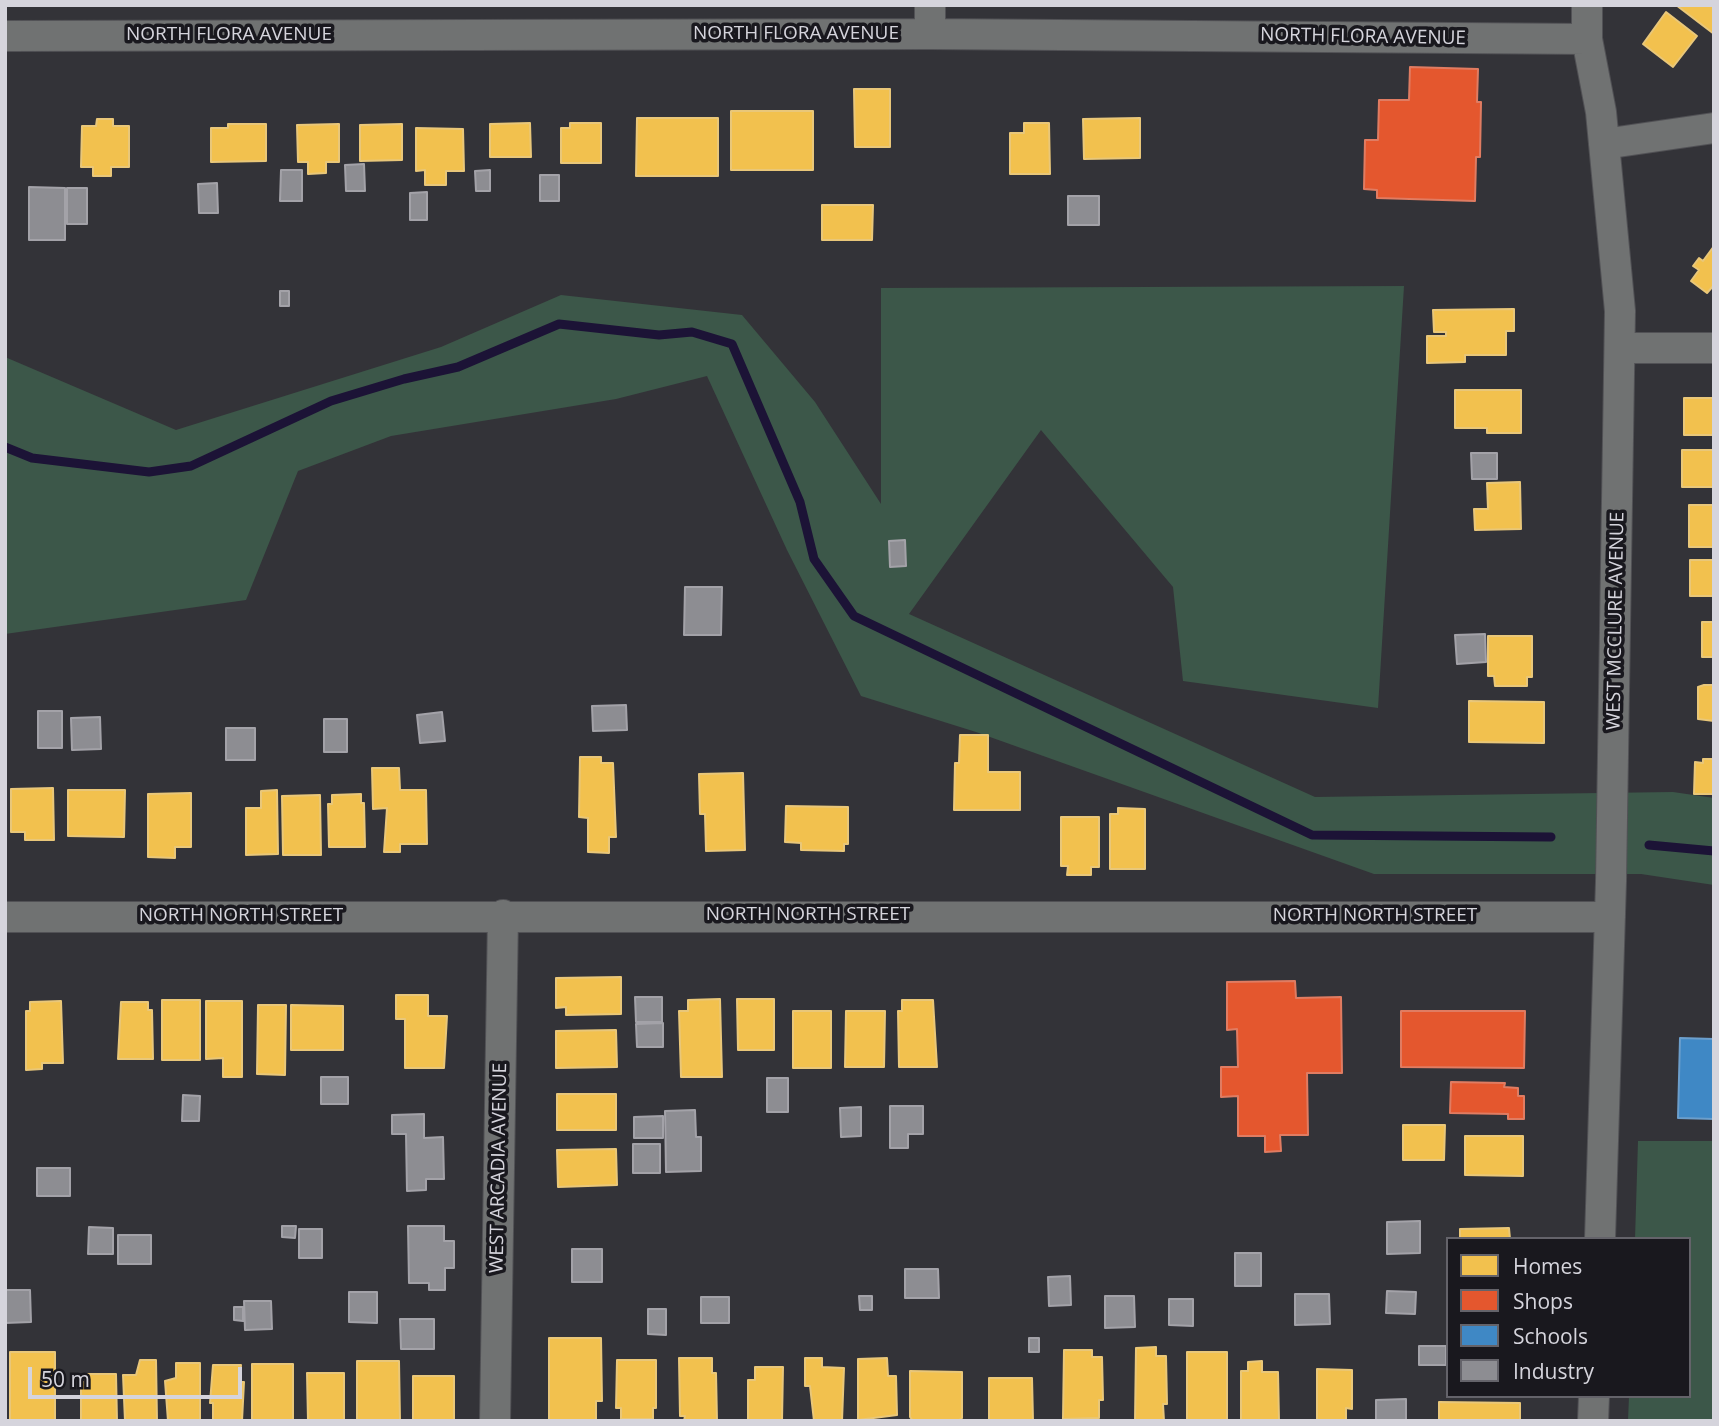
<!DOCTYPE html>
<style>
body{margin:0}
#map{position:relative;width:1719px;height:1426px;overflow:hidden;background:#333338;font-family:"Open Sans",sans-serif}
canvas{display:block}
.frame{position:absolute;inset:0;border:7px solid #d5d4dc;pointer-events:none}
.legend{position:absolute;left:1446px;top:1237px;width:245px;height:161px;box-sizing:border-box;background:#19181e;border:2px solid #64636a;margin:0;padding:9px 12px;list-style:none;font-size:21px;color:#d5d4dc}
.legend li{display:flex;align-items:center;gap:14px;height:35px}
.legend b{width:35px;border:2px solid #64636a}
.scale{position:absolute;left:28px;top:1367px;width:214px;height:32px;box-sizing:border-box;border:4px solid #d5d4dc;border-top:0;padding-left:9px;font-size:21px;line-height:24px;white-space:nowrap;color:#d5d4dc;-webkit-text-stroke:5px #19181e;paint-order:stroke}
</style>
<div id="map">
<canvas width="1719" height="1426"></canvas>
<div class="frame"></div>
<ul class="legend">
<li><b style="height:19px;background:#f2c14e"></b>Homes</li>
<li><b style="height:19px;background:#e4572e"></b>Shops</li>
<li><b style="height:19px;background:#3f88c5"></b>Schools</li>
<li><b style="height:19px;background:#8d8d92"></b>Industry</li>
</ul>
<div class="scale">50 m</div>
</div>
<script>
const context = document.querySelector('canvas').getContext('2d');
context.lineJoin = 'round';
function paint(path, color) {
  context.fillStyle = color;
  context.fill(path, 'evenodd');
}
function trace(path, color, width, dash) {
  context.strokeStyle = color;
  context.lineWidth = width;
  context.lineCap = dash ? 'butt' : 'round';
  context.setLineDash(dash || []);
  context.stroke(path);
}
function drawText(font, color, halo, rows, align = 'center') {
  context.font = font + ' "Open Sans",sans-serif';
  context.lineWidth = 7;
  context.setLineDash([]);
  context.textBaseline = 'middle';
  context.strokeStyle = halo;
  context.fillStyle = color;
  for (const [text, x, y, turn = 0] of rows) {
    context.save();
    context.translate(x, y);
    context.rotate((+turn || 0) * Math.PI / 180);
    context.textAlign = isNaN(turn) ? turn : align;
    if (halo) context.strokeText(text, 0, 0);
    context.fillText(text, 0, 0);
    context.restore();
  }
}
paint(new Path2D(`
 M 1404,286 L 1378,708 L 1183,681 L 1173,587 L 1041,430 L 909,614 L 1315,797 L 1673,792 L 1714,798 L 1714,885 L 1641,874 L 1374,874 L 976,732 L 861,696 L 787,550 L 707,376 L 616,399 L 391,436 L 298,471 L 246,600 L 5,634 L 5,357 L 176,430 L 441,347 L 561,295 L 742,315 L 815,402 L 881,504 L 881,288 Z
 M 1638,1141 L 1714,1141 L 1714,1421 L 1628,1421 L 1629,1396 L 1689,1396 L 1689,1239 L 1635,1239 Z`), '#3c5749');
const homes = new Path2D(`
 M 1676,5 L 1714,5 L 1714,34 Z
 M 1666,12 L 1697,36 L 1673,67 L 1643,44 Z
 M 854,89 L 890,89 L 890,147 L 855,147 Z
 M 731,111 L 813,111 L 813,170 L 731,170 Z
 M 637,118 L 718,118 L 718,176 L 636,176 Z
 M 1140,118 L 1140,158 L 1084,159 L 1083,119 Z
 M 97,119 L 113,119 L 113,126 L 129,126 L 129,167 L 111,167 L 111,176 L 93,176 L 93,167 L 81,167 L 82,126 L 96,126 Z
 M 530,123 L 531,157 L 490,157 L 490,124 Z
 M 570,123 L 601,123 L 601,163 L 561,163 L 561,128 L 570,128 Z
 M 1024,123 L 1049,123 L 1050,174 L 1010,174 L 1010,133 L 1024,133 Z
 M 228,124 L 266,124 L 266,161 L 211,162 L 211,128 L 228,128 Z
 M 339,124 L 339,162 L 326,162 L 326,173 L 308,174 L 308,162 L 298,162 L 297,125 Z
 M 402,124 L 402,160 L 360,161 L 360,125 Z
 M 416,128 L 463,129 L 464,171 L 446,171 L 446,185 L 425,185 L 425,170 L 416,171 Z
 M 822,205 L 873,205 L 872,240 L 822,240 Z
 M 1714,246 L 1714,285 L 1707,293 L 1691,281 L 1699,270 L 1693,266 L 1699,258 L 1703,261 Z
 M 1514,309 L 1514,331 L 1506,331 L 1506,355 L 1465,355 L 1465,362 L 1427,363 L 1427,336 L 1446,336 L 1446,332 L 1434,332 L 1433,310 Z
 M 1455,390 L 1521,390 L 1521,433 L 1487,433 L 1487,428 L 1455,428 Z
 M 1684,398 L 1714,398 L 1714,435 L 1684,435 Z
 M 1682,450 L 1714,450 L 1714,487 L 1682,487 Z
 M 1520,482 L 1521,529 L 1475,530 L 1474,509 L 1488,509 L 1487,483 Z
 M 1689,505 L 1714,505 L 1714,547 L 1689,547 Z
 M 1690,560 L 1714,560 L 1714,596 L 1690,596 Z
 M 1702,622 L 1714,622 L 1714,657 L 1702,657 Z
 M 1488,636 L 1532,636 L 1532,677 L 1527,677 L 1527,686 L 1495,686 L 1494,676 L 1488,676 Z
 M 1704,685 L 1714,685 L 1714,721 L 1698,719 L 1698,687 Z
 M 1469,701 L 1544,702 L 1544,743 L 1469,742 Z
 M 960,735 L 988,735 L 988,772 L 1020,772 L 1020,810 L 954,810 L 955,763 L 959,763 Z
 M 580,757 L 601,757 L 601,763 L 613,763 L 616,837 L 609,837 L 609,853 L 588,852 L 588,818 L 579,817 Z
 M 1703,759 L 1714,759 L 1714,794 L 1694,794 L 1695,762 L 1703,763 Z
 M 372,768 L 399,768 L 400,790 L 426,790 L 427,844 L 400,844 L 400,852 L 384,852 L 387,808 L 373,809 Z
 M 743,773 L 745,850 L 706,851 L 705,814 L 700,814 L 699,774 Z
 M 53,788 L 54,840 L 25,840 L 25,832 L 11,832 L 11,789 Z
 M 68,790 L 125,790 L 124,837 L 68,836 Z
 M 277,790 L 278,854 L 246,855 L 246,808 L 261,808 L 261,791 Z
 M 191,793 L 191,847 L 175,847 L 175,858 L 148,857 L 148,794 Z
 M 361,794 L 361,803 L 364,803 L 365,847 L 329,847 L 328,804 L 332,804 L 332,795 Z
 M 320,795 L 321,855 L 283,855 L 282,796 Z
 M 786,806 L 848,807 L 848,844 L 844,844 L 844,851 L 801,850 L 801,843 L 785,842 Z
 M 1118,808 L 1145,809 L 1145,869 L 1110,869 L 1110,814 L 1118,814 Z
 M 1061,817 L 1099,817 L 1099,867 L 1091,867 L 1091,875 L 1067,875 L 1068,866 L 1061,866 Z
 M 621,977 L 621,1014 L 566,1015 L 566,1007 L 556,1008 L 556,978 Z
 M 396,995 L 428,995 L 428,1016 L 447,1016 L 444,1068 L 405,1068 L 405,1019 L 396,1019 Z
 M 720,999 L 722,1077 L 681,1077 L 679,1011 L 688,1011 L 688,1000 Z
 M 737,999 L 774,999 L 774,1050 L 738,1050 Z
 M 162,1000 L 200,1000 L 200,1060 L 162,1060 Z
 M 902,1000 L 933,1000 L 937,1067 L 899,1067 L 898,1011 L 902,1011 Z
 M 61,1001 L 63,1063 L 42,1063 L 42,1069 L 26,1070 L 26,1011 L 30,1011 L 30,1002 Z
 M 206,1001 L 242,1001 L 242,1077 L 223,1077 L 223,1058 L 206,1059 Z
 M 121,1002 L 148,1002 L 148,1010 L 152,1010 L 153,1059 L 118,1059 Z
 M 258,1005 L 286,1005 L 285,1075 L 257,1074 Z
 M 291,1005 L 343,1006 L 343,1050 L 291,1050 Z
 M 793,1011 L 831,1011 L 831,1068 L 793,1068 Z
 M 846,1011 L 885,1011 L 884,1067 L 845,1067 Z
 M 616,1030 L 617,1067 L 556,1068 L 556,1031 Z
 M 557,1094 L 616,1094 L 616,1130 L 557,1130 Z
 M 1403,1125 L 1445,1125 L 1444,1160 L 1403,1160 Z
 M 1465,1136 L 1523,1136 L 1523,1176 L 1465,1175 Z
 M 616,1149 L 617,1185 L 558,1187 L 557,1150 Z
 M 1509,1228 L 1510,1239 L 1460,1239 L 1460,1229 Z
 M 549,1338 L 601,1338 L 602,1401 L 596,1401 L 596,1421 L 549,1421 Z
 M 1156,1347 L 1156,1356 L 1166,1356 L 1167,1404 L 1163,1404 L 1164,1421 L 1135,1421 L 1136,1348 Z
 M 1064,1350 L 1092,1350 L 1092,1357 L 1102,1357 L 1103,1400 L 1099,1400 L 1099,1418 L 1063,1419 Z
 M 10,1352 L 55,1352 L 55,1421 L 10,1421 Z
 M 1187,1352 L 1227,1352 L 1227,1421 L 1187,1421 Z
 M 679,1358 L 712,1358 L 712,1373 L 716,1373 L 717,1421 L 684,1421 L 685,1416 L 680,1416 Z
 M 805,1358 L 822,1358 L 822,1367 L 844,1368 L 842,1421 L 814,1421 L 810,1386 L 805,1386 Z
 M 887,1358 L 888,1376 L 896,1376 L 897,1415 L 858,1420 L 858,1359 Z
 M 140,1360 L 156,1360 L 157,1421 L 125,1421 L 123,1375 L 136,1375 Z
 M 617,1360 L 656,1360 L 656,1408 L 653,1408 L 653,1419 L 621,1419 L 621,1408 L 616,1408 Z
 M 357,1361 L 399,1361 L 400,1421 L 357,1421 Z
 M 1262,1361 L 1262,1372 L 1278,1372 L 1279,1421 L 1241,1421 L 1241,1371 L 1248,1371 L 1248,1362 Z
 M 176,1363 L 200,1363 L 200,1421 L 168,1421 L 165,1381 L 176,1378 Z
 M 252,1364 L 293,1364 L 293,1421 L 252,1421 Z
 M 213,1365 L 241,1365 L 240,1382 L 244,1382 L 242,1421 L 213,1421 L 213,1403 L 210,1403 Z
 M 755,1367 L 783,1367 L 782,1421 L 748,1421 L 748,1380 L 755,1380 Z
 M 1317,1369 L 1352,1370 L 1352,1409 L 1346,1408 L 1346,1421 L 1317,1421 Z
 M 910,1371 L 962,1372 L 962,1418 L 958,1421 L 913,1421 L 910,1417 Z
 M 307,1373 L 344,1373 L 344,1421 L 308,1421 Z
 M 85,1374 L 116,1374 L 117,1421 L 81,1421 L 81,1382 L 85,1382 Z
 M 413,1376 L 454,1376 L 454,1421 L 413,1421 Z
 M 989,1378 L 1032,1378 L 1033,1421 L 989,1421 Z
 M 1439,1402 L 1520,1403 L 1520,1421 L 1439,1421 Z`);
paint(homes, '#f2c14e');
trace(homes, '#e9c779', 2);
const shops = new Path2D(`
 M 1410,67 L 1478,69 L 1477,102 L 1481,102 L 1480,157 L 1476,157 L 1475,201 L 1377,198 L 1377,190 L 1364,189 L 1365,140 L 1378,140 L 1379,100 L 1409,100 Z
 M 1295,981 L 1296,998 L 1341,997 L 1342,1073 L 1307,1073 L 1308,1135 L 1280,1135 L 1281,1151 L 1265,1152 L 1265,1136 L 1238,1136 L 1238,1096 L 1221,1097 L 1221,1067 L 1238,1067 L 1237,1029 L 1227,1030 L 1227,982 Z
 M 1401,1011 L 1525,1011 L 1524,1068 L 1401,1067 Z
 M 1451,1082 L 1505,1083 L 1504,1087 L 1518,1088 L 1518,1096 L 1524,1096 L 1524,1119 L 1508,1119 L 1508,1114 L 1450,1113 Z`);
paint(shops, '#e4572e');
trace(shops, '#e07c62', 2);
const schools = new Path2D(`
 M 1680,1038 L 1714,1039 L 1714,1119 L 1678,1118 Z`);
paint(schools, '#3f88c5');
trace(schools, '#6c9fcc', 2);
const industry = new Path2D(`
 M 364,164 L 365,191 L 346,191 L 345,165 Z
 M 281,170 L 302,170 L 302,201 L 280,201 Z
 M 490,170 L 490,191 L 476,191 L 475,171 Z
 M 540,175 L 559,175 L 559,201 L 540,201 Z
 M 217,183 L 218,213 L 199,213 L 198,184 Z
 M 29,187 L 65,188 L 65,240 L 29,240 Z
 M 67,188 L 87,188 L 87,224 L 67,224 Z
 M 427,192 L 427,220 L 410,220 L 410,193 Z
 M 1068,196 L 1099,196 L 1099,225 L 1068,225 Z
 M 280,291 L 289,291 L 289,306 L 280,306 Z
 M 1471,453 L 1497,453 L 1497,479 L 1472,479 Z
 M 905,540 L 906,566 L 890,567 L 889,541 Z
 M 685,587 L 722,587 L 721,635 L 684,635 Z
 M 1485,634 L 1486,662 L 1457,664 L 1455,635 Z
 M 626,705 L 627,730 L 593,731 L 592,706 Z
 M 38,711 L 62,711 L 62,748 L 38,748 Z
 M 442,712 L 445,741 L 420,743 L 417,715 Z
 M 100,717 L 101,749 L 72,750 L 71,718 Z
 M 324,719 L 347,719 L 347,752 L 324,752 Z
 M 226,728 L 255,728 L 255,760 L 226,760 Z
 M 635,997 L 662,997 L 662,1022 L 636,1022 Z
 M 663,1023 L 663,1047 L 637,1047 L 636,1024 Z
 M 321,1077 L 348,1077 L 348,1104 L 321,1104 Z
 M 767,1078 L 788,1078 L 788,1112 L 767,1112 Z
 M 183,1095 L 200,1096 L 199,1121 L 182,1121 Z
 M 890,1106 L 923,1106 L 923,1134 L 908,1134 L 908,1148 L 890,1148 Z
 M 861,1107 L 861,1136 L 841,1137 L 840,1108 Z
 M 695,1110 L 696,1137 L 701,1137 L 701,1171 L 666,1172 L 665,1111 Z
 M 424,1114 L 424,1138 L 443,1137 L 444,1179 L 426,1179 L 426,1190 L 407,1191 L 406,1134 L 392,1134 L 392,1115 Z
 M 663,1116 L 663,1138 L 634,1138 L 634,1117 Z
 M 633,1144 L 660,1144 L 660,1173 L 633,1173 Z
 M 37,1168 L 70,1168 L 70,1196 L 37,1196 Z
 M 1420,1221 L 1420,1253 L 1387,1254 L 1387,1222 Z
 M 282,1226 L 296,1226 L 295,1238 L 282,1237 Z
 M 408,1226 L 444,1226 L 444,1241 L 454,1241 L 454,1268 L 445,1268 L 445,1290 L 429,1290 L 429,1283 L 409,1283 Z
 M 89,1227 L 113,1228 L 113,1254 L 88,1254 Z
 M 299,1229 L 322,1229 L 322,1258 L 299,1258 Z
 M 118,1235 L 151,1235 L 151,1264 L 118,1264 Z
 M 572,1249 L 602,1249 L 602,1282 L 572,1282 Z
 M 1235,1253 L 1261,1253 L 1261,1286 L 1235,1286 Z
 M 905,1269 L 938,1269 L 939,1298 L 905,1298 Z
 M 1070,1276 L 1071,1305 L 1049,1306 L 1048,1277 Z
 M 5,1290 L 30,1290 L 31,1322 L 5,1323 Z
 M 1387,1291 L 1416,1292 L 1415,1314 L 1386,1313 Z
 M 349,1292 L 377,1292 L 377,1323 L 349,1322 Z
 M 1295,1294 L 1329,1294 L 1330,1324 L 1295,1325 Z
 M 859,1296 L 872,1296 L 872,1310 L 860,1310 Z
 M 1105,1296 L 1134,1296 L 1135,1327 L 1105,1328 Z
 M 701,1297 L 729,1297 L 729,1323 L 701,1323 Z
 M 1169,1299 L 1193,1299 L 1193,1326 L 1169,1325 Z
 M 244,1301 L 271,1301 L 272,1329 L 245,1330 Z
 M 234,1307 L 243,1307 L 243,1321 L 234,1320 Z
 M 648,1309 L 666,1309 L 666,1335 L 648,1334 Z
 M 400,1319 L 434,1319 L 434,1349 L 401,1349 Z
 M 1029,1338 L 1039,1338 L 1039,1352 L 1029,1352 Z
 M 1419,1346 L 1446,1346 L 1446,1365 L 1419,1365 Z
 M 1406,1399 L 1406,1421 L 1376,1421 L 1376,1400 Z`);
paint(industry, '#8d8d92');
trace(industry, '#a3a2a8', 2);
trace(new Path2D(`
 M 5,447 L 32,458 L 149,472 L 191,466 L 331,401 L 404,379 L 458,367 L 559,324 L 659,335 L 692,332 L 732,344 L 800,502 L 814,559 L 854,616 L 1312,835 L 1551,837
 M 1649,845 L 1714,851`), '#1c1336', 9);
const minor = new Path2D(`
 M 930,5 L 930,34
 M 1587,5 L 1587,39 L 1601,112 L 1620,311 L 1611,881 L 1600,1239
 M 5,36 L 930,34 L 1587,39
 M 1604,144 L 1714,128
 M 1620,348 L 1714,348
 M 5,917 L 1610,917
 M 495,1421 L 503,915
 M 1593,1421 L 1594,1396`);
trace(minor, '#515155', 32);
trace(minor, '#707272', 30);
drawText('19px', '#d5d4dc', '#19181e', [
 ["NORTH FLORA AVENUE",796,34],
 ["NORTH FLORA AVENUE",229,35],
 ["NORTH FLORA AVENUE",1363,37,1],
 ["WEST MCCLURE AVENUE",1616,621,-89],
 ["NORTH NORTH STREET",808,915],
 ["NORTH NORTH STREET",241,916],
 ["NORTH NORTH STREET",1375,916],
 ["WEST ARCADIA AVENUE",499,1168,-89]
]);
</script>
